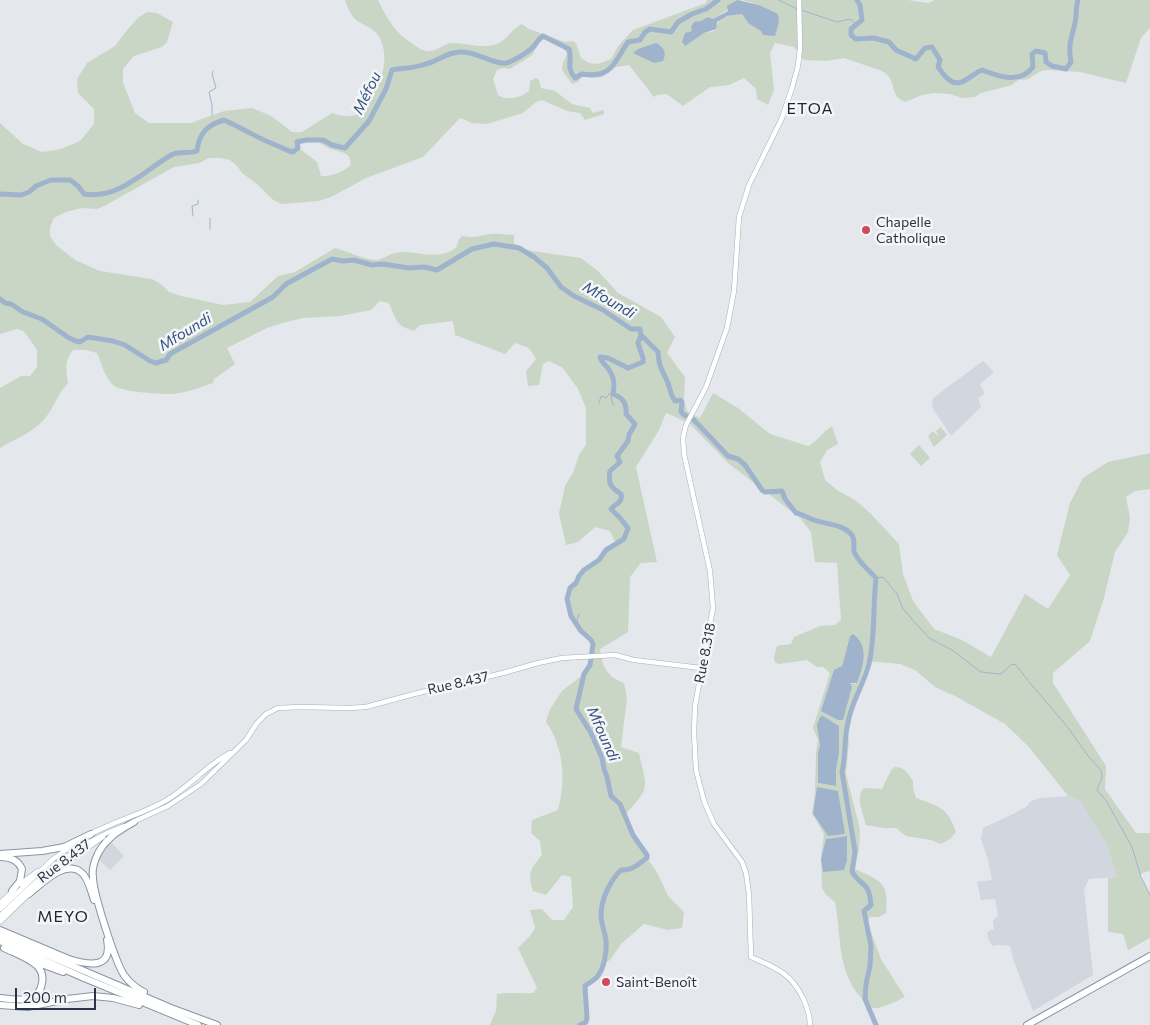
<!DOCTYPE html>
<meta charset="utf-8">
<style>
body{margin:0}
#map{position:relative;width:1150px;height:1025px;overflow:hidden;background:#e4e7ec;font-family:Commissioner,sans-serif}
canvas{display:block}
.scale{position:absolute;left:15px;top:988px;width:81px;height:22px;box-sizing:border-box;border:2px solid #2b3445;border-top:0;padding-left:6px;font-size:15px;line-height:18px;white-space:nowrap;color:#2b3445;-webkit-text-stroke:4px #f4f6f9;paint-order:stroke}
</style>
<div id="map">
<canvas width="1150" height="1025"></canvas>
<div class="scale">200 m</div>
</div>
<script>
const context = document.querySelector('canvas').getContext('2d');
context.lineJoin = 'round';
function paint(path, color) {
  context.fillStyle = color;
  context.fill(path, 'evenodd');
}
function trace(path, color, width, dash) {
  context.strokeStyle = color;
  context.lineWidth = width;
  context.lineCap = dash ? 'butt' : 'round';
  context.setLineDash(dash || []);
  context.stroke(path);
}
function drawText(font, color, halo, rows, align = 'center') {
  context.font = font + ' Commissioner,sans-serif';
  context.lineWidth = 5;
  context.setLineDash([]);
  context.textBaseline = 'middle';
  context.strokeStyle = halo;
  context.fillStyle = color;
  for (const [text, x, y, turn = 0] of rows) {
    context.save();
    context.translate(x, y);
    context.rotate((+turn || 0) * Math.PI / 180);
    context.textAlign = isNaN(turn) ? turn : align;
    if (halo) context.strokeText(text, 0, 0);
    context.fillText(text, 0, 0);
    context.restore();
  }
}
paint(new Path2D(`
 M 983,361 L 994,372 L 980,384 L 984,392 L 984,394 L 978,398 L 981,407 L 951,436 L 932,407 L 933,398 Z
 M 1068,796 L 1080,800 L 1087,809 L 1106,843 L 1117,877 L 1089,879 L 1084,889 L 1093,975 L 1033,1011 L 1014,962 L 1010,946 L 999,945 L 993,946 L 989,941 L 987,932 L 994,929 L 993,920 L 998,916 L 995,899 L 981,900 L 977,882 L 992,880 L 988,860 L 981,839 L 983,828 L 1011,815 L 1026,807 L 1031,801 L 1040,798 Z
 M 110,841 L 124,856 L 110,870 L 97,858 Z`), '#d2d6de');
paint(new Path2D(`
 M 345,0 L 378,0 C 387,19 395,33 413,44 C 418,48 425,52 431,51 C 439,50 445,43 453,43 C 467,43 485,50 499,43 C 509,38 512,28 522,24 L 529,29 L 565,42 L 573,41 L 576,43 L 581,58 L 589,63 L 598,64 L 611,59 L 619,45 L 633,30 L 706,3 L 707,0 L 908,0 L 928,3 L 935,0 L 1150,0 L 1150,28 L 1141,38 L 1126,83 L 1080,72 L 1049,70 L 1041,71 L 1028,79 L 1018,80 L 1012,85 L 981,93 L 975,97 L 962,98 L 950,94 L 933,93 L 922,95 L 905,102 C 887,94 899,81 882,71 L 844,58 L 827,61 L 804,60 L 794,47 L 775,43 L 770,53 L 774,90 L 768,105 L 757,99 L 756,89 L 744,78 L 729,85 L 710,87 L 683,106 L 667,94 L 657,95 L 654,97 L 629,65 L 616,67 L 602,77 L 593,78 L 582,76 L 578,82 L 572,84 L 562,70 L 563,63 L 567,54 C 564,46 553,41 544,39 C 538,43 536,49 532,55 C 531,56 513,67 510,69 L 503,68 L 497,70 L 493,79 L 498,95 C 507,101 520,98 529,91 L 530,81 L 536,78 L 539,80 L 541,88 L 555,91 L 572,104 L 590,108 L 593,113 L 604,110 L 604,114 L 585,120 L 580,113 L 567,111 L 542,100 L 536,102 L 523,113 L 487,124 L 472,123 L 460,118 L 423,157 L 366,178 L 331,197 L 319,201 L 281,204 L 272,199 L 257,184 L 242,173 L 238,167 L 230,160 L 220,158 L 209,158 L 199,163 L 174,167 L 106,205 L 97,209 L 82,208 L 66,212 L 54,218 L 50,227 L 50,236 L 56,245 L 75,260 L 100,271 L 152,279 L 162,285 L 169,292 L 181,296 L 223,305 L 250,302 L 278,276 L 295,272 L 335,248 C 348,251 363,260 377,260 C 383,259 389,254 395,253 C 416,248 434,263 456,248 L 459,239 L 462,236 C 476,239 480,235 492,234 C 499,233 507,235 514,235 L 514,243 L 525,250 L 581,258 L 598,271 L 618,293 L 661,317 L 675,337 L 667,353 L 685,377 L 684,402 L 688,412 L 700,418 L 713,393 L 738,408 L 770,434 L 808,446 C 818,441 822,432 832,426 L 838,444 L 827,450 L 820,462 L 825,480 L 837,490 L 855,500 L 871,514 L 899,544 L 903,574 L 913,601 L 934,629 L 962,640 L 991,657 L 1025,594 L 1048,609 L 1070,575 L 1057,555 L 1070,503 L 1083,478 L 1108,462 L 1150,453 L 1150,489 L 1135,491 L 1126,497 L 1130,518 L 1128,532 L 1115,552 L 1104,598 L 1090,641 L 1053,673 L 1053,683 L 1106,766 L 1105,789 L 1136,833 L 1150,833 L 1150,871 L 1142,873 L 1140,876 L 1150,894 L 1150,938 L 1128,950 L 1123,934 L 1108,932 L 1108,878 L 1117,877 L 1106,843 L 1080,800 L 1068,796 L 1029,747 L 1005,724 L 957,697 L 935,687 L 915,670 L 900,664 L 867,661 L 857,690 L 848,736 L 849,741 L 846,774 L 860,829 L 859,849 L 855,869 C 881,881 889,882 886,913 L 879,917 L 870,917 L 867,921 L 881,959 L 905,997 C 896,1001 884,1008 876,1008 C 870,1009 866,1004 863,1000 C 836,971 842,938 835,902 L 826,895 L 822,888 L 821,858 L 824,834 L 812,813 L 815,793 L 816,753 L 818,740 L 813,728 L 830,673 L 823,667 L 817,667 L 807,660 L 779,664 L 775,662 L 774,657 L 777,646 L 791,644 L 794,637 L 820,626 L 835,625 L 841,620 L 837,563 L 815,562 L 811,532 L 800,518 L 728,463 L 689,423 L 666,413 L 659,430 L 636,467 L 657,562 L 641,563 L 630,577 L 628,632 L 600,649 C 602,666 607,677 624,683 L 627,698 L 621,747 L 639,753 C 647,790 651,786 625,815 L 633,835 L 645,850 L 647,858 L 658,874 L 668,896 L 684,912 L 682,928 L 668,930 L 644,924 L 621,944 L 610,960 L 603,964 L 598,976 L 585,986 L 587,1018 L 587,1021 L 580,1025 L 490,1025 L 496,1011 L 497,994 C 509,992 521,994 533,993 L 537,988 L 518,948 L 530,936 L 535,928 L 530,910 L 542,909 L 552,920 L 564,920 L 573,907 L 571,877 L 562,875 L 546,895 L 533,891 C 527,874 531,868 542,855 L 540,841 L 531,833 L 532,820 L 558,810 C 566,781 564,747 546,722 L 549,711 L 562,691 L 584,674 L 590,665 L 593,644 L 591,640 L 581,631 L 571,616 L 567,599 L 570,588 C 577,583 576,578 582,572 C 586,567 593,565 598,560 C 605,554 608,550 616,544 L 610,531 L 595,527 L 578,542 L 566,545 L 559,513 L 565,486 L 573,473 L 579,455 L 586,445 L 586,408 L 578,389 L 563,368 L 549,361 L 543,364 L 539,385 L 528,386 L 526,371 L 536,359 L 529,348 L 515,343 L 505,354 L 455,335 L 453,321 L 420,325 L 414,331 C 395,325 397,321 389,303 L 380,301 L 371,310 L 340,316 L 303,318 L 286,322 L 267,328 L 227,348 L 235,364 L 214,379 L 213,383 C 199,388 185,393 171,394 C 160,394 120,392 113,385 C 104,376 102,364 97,353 L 86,350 L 73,350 C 64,361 66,370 68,383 C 58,393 55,406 46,417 C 35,432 16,438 0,448 L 0,388 L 21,376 L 30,376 L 37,367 L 37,350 L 29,338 L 23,331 L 17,329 L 0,334 L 0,123 L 23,144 L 42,152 L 61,149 L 80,141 L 94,124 L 94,109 L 78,93 L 77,79 L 87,63 L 115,46 L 128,29 L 138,18 L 147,12 L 157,13 L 173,22 L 167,42 L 162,47 L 134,56 L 123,69 L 123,83 L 135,113 L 149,123 L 191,123 L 224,111 L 252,108 L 271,116 L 292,132 L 302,132 L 332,113 C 340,116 349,118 358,114 C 367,110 370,102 374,93 C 383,76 389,58 380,38 C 375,28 364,26 356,20 C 351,16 347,6 345,0 ZM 742,0 L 759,5 L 779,22 L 776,29 L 776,34 L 757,29 L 749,24 L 742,14 C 727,16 719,15 714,31 L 704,33 L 692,40 C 693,29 698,23 708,17 L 713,19 L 715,18 ZM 317,141 C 320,143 324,146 328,148 C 337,152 354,151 350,166 C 342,172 331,177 321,176 L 317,162 L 300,149 L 300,144 L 304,142 ZM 853,635 L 860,641 L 856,684 L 850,683 L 852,687 L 848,699 L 838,669 L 842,666 L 850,636 ZM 839,726 L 839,753 L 836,770 L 836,786 L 818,783 L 818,752 L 820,746 L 818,731 ZM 838,791 L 845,832 L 828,836 L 813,814 ZM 847,836 L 847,861 L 844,870 L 826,839 Z
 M 941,427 L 947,435 L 934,447 L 928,436 L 933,431 L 939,437 L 936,431 Z
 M 919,445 L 930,458 L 921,466 L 910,454 Z
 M 895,767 C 905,767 908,774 913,781 L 913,787 L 916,798 C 939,807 947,806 956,832 L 950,839 L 941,844 L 931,840 L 906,836 L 896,828 L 884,828 L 866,825 C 863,813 855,797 864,788 L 882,789 L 891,770 Z`), '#c9d6c5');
paint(new Path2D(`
 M 737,0 L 759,5 L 778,14 L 779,22 L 775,36 L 763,35 L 761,31 L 749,24 L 742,14 L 727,16 L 717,22 L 716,29 L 704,33 L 685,46 L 682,42 L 685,33 L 692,31 L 691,27 L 694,22 L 701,21 L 708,17 L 713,19 L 728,11 L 727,6 Z
 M 656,43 C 664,47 667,53 663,61 L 654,63 L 633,53 L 638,49 Z
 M 853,634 C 870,646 863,667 857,683 L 850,683 L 852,687 L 843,720 L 838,720 L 821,711 L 834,670 L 842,666 L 850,636 Z
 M 823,716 L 839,726 L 839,753 L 836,770 L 836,786 L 818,783 L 818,752 L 820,746 L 817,725 L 820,717 Z
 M 817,787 L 838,791 L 845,832 L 844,834 L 828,836 L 813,814 Z
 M 847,836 L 847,861 L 844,870 L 823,872 L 821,859 L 826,839 Z`), '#9fb4cc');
trace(new Path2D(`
 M 779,0 L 797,9
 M 801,10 L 837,22 L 850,19 L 856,24
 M 212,115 L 212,105 L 209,92 L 216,88 L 212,74 L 213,71
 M 193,216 L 192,206 L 198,204 L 198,200
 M 210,218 L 210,229
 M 599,403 L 601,396 L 606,398 L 609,394 L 612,394 L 611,396 L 613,405
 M 876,578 L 883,577 L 897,594 L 903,609 L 929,638 L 952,650 L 981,672 L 1001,674 L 1012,664 L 1016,665 C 1031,686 1049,704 1065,724 C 1077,739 1086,756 1101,770 L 1102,777 L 1097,790 L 1107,802 L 1132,847 L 1141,877 L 1150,895
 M 576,623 L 579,614`), '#9fb4cc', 1);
trace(new Path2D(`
 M 857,0 L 860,5 L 862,20 L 851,29 L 851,35 L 856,39 L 874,38 L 889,42 L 896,50 L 916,59 L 925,48 L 932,47 L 940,60 L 938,67 C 941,70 943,75 946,77 C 960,92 970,74 982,70 C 1000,77 1020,84 1033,67 L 1032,54 L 1036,51 L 1045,53 L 1046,62 L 1052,66 L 1066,69 L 1071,62 C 1068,43 1071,41 1075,23 C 1077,16 1075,9 1078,0
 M 0,194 L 21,195 L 29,192 L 36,186 L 51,180 L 70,180 L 78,186 L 84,194 C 118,200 144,171 171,155 C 178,151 189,154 197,151 C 199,133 207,125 224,120 C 242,128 259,139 278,146 C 283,148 287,151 293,152 L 298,148 L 297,142 L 306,140 L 323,140 L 332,145 L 345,148 L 369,121 L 386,89 L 392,70 C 404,68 415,68 426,64 C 438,61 449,51 462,52 C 477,52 495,65 506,63 C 514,61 528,52 533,47 C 537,43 538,39 543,36 L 569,49 C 573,62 565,66 575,78 L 582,74 C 612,79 614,62 628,42 L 640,40 L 645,32 L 650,29 L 671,32 L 678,22 L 692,14 L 706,9 L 718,0
 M 0,299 L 5,303 L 11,304 L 23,312 L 42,319 L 69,338 L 76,341 L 80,342 L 88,337 L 113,341 L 125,345 L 150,361 L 156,363 L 166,360 L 170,354 L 273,297 L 286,284 L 332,259 L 343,261 L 354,260 L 372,265 L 382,264 L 409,268 L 424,267 L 437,270 L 472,249 L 494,244 L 519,248 L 534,257 L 547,268 L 561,287 L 574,296 L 603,310 L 631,329 L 640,329 L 641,335 L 638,343 L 643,358 L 643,362 L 628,368 L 608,358 L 600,357 C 601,362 604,363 607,367 C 614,376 615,383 613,394 C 623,398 627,403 626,414 L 635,424 L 629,435 L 628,441 L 617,456 L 620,462 L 610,471 C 608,483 610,487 621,494 C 623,503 616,503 611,509 L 620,518 L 628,528 L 624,539 L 606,550 L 599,560 L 584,570 L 579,576 L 576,583 L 570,588 L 567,599 L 571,616 L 581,631 L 591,640 L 593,644 L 590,665 L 584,674 L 576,709 L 591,733 L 602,758 L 604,769 L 607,777 L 611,796 L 620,804 L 633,835 L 647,855 L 647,858 C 638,864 632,871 621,870 C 610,881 601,899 601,915 C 601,923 605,932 606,941 C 607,952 604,969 597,977 C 593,981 589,983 585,986 L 587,1018 L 586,1022 L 580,1025
 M 641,335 L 658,352 C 659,368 662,369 668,383 C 671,391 670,395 675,401 L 680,400 L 682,402 L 681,411 L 683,414 L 694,420 L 728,456 L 738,459 L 745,465 L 762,490 L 765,492 L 782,491 L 785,499 L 796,513 C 803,514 807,518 814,520 C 825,524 841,524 850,533 C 856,538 853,545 854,551 C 856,560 870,571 876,578 C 873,605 875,632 870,659 C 866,681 852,700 848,722 C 844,738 846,755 842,772 L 855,851 L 852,872 C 861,887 869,880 871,905 L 864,911 L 871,946 L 870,966 L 866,984 L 865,999 L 876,1025`), '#9fb4cc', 5);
const secondary = new Path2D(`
 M 799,0 L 800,48 L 798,66 L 792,88 L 782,118 L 749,185 L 739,217 L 734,291 L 727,328 L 706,387 L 686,425 L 683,438 L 684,454 L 710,571 L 713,608 L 695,706 L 694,732 L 696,770 L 704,801 L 714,824 L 742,862 L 746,873 L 749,894 L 751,957 C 776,968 790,972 803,998 C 807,1007 810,1015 810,1025
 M 133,822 L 168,806 L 201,784 L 246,740 L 257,723 L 266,714 L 278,708 L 300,707 L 350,708 L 366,707 L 414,694 L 503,673 L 538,663 L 562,658 L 615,655 L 634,660 L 701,668
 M 89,835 C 114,821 143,814 167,800 C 190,786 208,764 230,753
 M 50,874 L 103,837
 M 20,884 L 38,871
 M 0,903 L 13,891
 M 0,909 L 53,859 L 70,847
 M 0,916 C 39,878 72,845 124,826
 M 0,922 L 30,893`);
const highway = new Path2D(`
 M 134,822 C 118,831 103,840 96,858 C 94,863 92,871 93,877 C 93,893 115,961 124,975 C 129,982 136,988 144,992
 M 0,854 L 42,851 L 64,847 L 91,834
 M 1,857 C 11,857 18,860 22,869 L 20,881 L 12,891
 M 29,894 C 41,884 67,857 83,874 C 89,881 91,891 94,900
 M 0,930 L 71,960
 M 0,935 L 171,1008 L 217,1025
 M 0,941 L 84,978 L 198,1025
 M 69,959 C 88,965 113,970 107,940
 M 33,961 L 63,972
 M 0,998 C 16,1000 39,1004 42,983 C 43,978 42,972 39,968 C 32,959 14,953 4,948
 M 0,1005 L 28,1007 L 67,999 L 93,996 L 113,998 L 139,1005
 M 1027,1025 L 1150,956`);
trace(secondary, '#a9aeb7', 5.5);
trace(highway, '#8b94a3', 8);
trace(secondary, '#fff', 4.5);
trace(highway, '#fff', 6);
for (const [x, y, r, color] of [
 [866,230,5,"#d1495b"],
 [606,982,5,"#d1495b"]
]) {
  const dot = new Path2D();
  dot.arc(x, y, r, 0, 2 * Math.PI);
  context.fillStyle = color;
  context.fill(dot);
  trace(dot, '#f4f6f9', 2);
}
drawText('14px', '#2b3445', '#f4f6f9', [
 ["Chapelle",876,222],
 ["Catholique",876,238],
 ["Saint-Benoît",616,982]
], 'left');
drawText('14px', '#2b3445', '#f4f6f9', [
 ["Rue 8.318",705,653,-79],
 ["Rue 8.437",458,683,-13],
 ["Rue 8.437",64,861,-37]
]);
drawText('italic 15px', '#34527a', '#f4f6f9', [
 ["Méfou",367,93,-64],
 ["Mfoundi",609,300,30],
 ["Mfoundi",185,332,-31],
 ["Mfoundi",603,734,66]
]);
context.letterSpacing = '1px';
drawText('16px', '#1d2536', '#f4f6f9', [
 ["ETOA",810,109],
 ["MEYO",63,917]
]);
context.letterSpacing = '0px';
</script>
